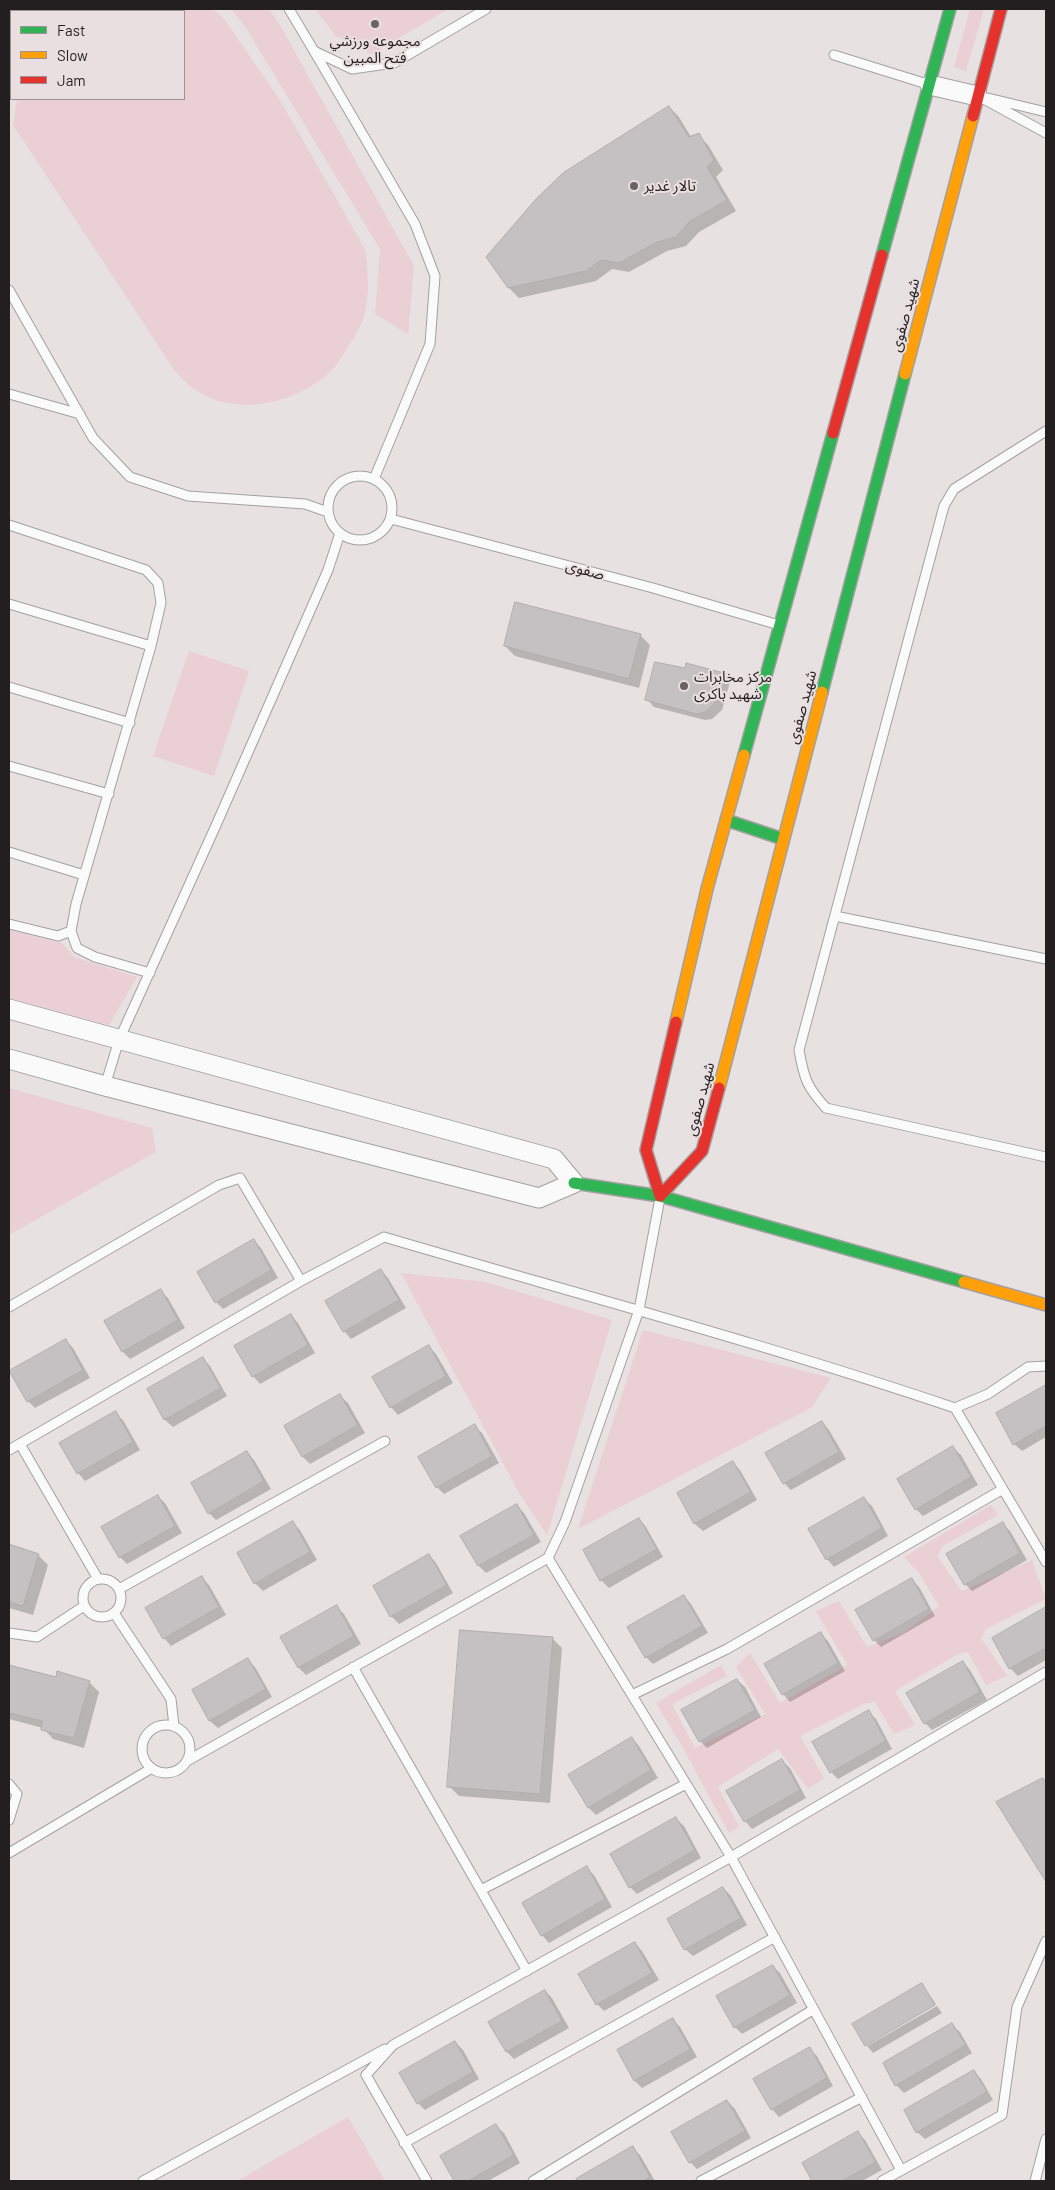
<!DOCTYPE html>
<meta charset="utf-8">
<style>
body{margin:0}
#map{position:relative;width:1055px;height:2190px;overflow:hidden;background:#e7e1e2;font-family:Barlow,sans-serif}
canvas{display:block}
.frame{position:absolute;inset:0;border:10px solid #231f20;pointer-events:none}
.legend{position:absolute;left:10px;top:10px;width:175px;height:90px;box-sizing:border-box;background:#e9dfe0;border:1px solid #9a9293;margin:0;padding:6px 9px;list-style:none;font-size:15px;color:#231f20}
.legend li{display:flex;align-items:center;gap:10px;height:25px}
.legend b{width:25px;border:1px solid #9a9293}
</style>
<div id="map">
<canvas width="1055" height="2190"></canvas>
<div class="frame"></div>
<ul class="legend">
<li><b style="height:6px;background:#30b455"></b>Fast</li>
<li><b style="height:6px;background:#ff9f0a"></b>Slow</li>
<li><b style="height:6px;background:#e5322d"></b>Jam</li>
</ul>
</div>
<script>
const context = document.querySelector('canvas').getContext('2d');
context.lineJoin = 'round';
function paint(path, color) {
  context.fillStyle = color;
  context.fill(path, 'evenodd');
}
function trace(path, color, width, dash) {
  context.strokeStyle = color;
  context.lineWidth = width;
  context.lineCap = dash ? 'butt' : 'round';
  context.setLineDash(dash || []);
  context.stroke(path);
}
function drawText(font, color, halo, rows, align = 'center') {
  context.font = font + ' Barlow,"Noto Sans Arabic",sans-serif';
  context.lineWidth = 4;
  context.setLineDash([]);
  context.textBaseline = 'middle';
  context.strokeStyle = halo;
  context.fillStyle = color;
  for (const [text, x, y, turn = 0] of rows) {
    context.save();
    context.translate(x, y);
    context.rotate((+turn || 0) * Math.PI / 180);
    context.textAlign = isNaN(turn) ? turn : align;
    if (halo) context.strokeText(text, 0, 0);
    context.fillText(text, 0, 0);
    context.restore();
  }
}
paint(new Path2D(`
 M 56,9 L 213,9 L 224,19 L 280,100 L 365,249 C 368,270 370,291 365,313 C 362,326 352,341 344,353 C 340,359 336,366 331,371 C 296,404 235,418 194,389 C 187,384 181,377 175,371 L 13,125 L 17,99 L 184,99 L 184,11 L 52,11 Z
 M 231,9 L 269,9 L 280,25 L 414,266 L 408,334 L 375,314 L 380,249 L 244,25 Z
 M 315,9 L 448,9 L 372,54 L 336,36 Z
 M 970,9 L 984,9 L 966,71 L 954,67 Z
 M 189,651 L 249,671 L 214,776 L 153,756 Z
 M 9,930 L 62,943 L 74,957 L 137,977 L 109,1025 L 9,998 Z
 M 9,1088 L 152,1128 L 156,1152 L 9,1235 Z
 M 401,1273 L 486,1282 L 612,1320 L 547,1535 L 519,1493 Z
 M 643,1330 L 831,1378 L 811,1408 L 578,1529 Z
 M 991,1505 L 998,1515 L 944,1545 L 937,1556 L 962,1591 L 1032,1560 L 1046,1599 L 986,1629 L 981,1638 L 1007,1676 L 986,1685 L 968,1652 L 958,1654 L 895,1691 L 915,1725 L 894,1734 L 875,1702 L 864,1704 L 800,1736 L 824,1778 L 808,1789 L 778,1749 L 718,1787 L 739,1827 L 729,1833 L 684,1750 L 656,1703 L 721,1665 L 727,1676 L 672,1704 L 695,1748 L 765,1714 L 736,1667 L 750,1653 L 780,1703 L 847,1665 L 816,1611 L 839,1601 L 867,1647 L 903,1633 L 939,1606 L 919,1573 L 904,1557 Z
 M 348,2117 L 385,2181 L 237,2181 Z`), '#eacfd4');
paint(new Path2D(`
 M 669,107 L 679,117 L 691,137 L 698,135 L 708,145 L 723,170 L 716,177 L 736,211 L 699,232 L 686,246 L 667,251 L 629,272 L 612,269 L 596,281 L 519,298 L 509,288 Z
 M 640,635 L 650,645 L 639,688 L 515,656 L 505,646 Z
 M 723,674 L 730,682 L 722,710 L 712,719 L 705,720 L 654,707 L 647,699 Z
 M 254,1241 L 261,1248 L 278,1278 L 223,1309 L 216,1302 Z
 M 381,1271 L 388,1278 L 406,1308 L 351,1339 L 344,1331 Z
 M 160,1291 L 168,1298 L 185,1328 L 130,1359 L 123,1352 L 106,1322 Z
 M 291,1315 L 298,1323 L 315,1353 L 260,1384 L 253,1376 Z
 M 65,1340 L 73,1348 L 90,1378 L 35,1408 L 28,1401 Z
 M 428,1346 L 436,1354 L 453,1383 L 398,1415 L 391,1407 Z
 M 203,1359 L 210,1366 L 227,1396 L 173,1427 L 165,1420 L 148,1390 Z
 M 1046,1386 L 1046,1437 L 1022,1451 L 1014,1444 L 997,1414 Z
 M 340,1396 L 348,1403 L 365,1433 L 310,1464 L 303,1457 L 286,1427 Z
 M 115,1413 L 123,1420 L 140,1450 L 85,1481 L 78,1473 Z
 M 822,1422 L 829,1430 L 846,1459 L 791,1490 L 784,1483 Z
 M 474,1426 L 482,1433 L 499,1463 L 444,1494 L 437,1487 Z
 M 953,1448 L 961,1455 L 978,1485 L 923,1516 L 916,1509 Z
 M 247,1452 L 254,1460 L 271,1489 L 216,1520 L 209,1513 Z
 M 733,1463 L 740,1470 L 757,1500 L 703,1531 L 695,1524 L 679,1494 Z
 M 157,1496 L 165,1503 L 182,1533 L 127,1564 L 120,1557 Z
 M 864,1499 L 872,1506 L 888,1536 L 834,1567 L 827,1559 Z
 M 516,1505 L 524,1513 L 541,1542 L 486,1573 L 479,1566 L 462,1536 Z
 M 639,1519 L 646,1527 L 663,1557 L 609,1588 L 601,1580 Z
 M 293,1523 L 300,1530 L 317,1560 L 263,1591 L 255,1583 Z
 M 1002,1523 L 1010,1531 L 1027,1560 L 972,1591 L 965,1584 Z
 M 9,1545 L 38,1555 L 48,1565 L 33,1615 L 9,1608 Z
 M 429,1555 L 436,1563 L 453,1593 L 399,1624 L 391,1616 Z
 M 202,1578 L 209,1585 L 226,1615 L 171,1646 L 164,1638 Z
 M 911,1579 L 919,1587 L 935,1616 L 881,1647 L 874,1640 Z
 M 684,1596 L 691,1604 L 708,1633 L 653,1664 L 646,1657 Z
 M 336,1607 L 344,1614 L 361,1644 L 306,1675 L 299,1668 L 282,1638 Z
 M 1046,1609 L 1046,1660 L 1018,1676 L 1010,1668 L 993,1639 Z
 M 821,1634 L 828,1641 L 845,1671 L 790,1702 L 783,1694 Z
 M 552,1638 L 562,1648 L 550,1803 L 459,1796 L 449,1786 Z
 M 248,1660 L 255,1667 L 272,1697 L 218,1728 L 210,1721 L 193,1691 Z
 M 963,1662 L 970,1670 L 987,1700 L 932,1730 L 925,1723 Z
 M 9,1666 L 57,1679 L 89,1682 L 99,1692 L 84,1748 L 53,1739 L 43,1728 L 9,1719 Z
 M 737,1680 L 745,1687 L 761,1717 L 707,1748 L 700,1741 Z
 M 868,1712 L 876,1719 L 892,1749 L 838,1779 L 831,1772 Z
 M 631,1738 L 639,1746 L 658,1778 L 596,1815 L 589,1808 L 569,1775 Z
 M 782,1761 L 790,1768 L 806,1798 L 752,1829 L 745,1821 Z
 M 1043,1779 L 1046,1783 L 1046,1879 L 998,1802 Z
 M 676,1819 L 684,1826 L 701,1858 L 637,1894 L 630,1887 Z
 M 586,1868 L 594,1875 L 612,1907 L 549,1943 L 542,1935 L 524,1904 Z
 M 723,1888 L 731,1896 L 747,1925 L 693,1956 L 685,1949 Z
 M 635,1943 L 642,1951 L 659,1980 L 604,2011 L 597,2004 Z
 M 772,1966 L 780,1973 L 797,2003 L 742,2034 L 735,2027 Z
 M 922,1985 L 936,2004 L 866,2044 L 866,2046 L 854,2024 Z
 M 545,1991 L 552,1998 L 569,2028 L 514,2059 L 507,2052 L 490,2022 Z
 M 937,2006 L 942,2013 L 873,2053 L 867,2046 Z
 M 673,2020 L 680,2027 L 697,2057 L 642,2088 L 635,2081 L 618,2051 Z
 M 952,2025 L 960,2032 L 972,2053 L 904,2093 L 896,2085 Z
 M 455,2042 L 463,2050 L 479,2079 L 425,2110 L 418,2103 Z
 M 809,2049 L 817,2056 L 833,2086 L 779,2117 L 772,2109 Z
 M 974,2072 L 981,2079 L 993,2100 L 925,2139 L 917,2132 Z
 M 727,2101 L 735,2109 L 751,2138 L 697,2169 L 690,2162 Z
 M 496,2126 L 504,2133 L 520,2163 L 488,2181 L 456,2181 L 442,2157 Z
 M 858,2133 L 865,2140 L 882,2170 L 862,2181 L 814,2181 L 803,2164 Z
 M 632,2148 L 640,2155 L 655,2181 L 579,2181 L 578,2179 Z`), '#0003');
const building = new Path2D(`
 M 669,106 L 689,137 L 699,133 L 714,160 L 707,167 L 727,200 L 689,222 L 676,237 L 657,242 L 619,263 L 601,260 L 586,271 L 508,288 L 486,257 L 536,199 L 563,173 Z
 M 515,602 L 641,634 L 629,679 L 504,646 Z
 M 655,662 L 685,668 L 686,663 L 724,673 L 715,703 L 705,712 L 697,714 L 645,700 Z
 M 254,1239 L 271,1270 L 215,1303 L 197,1272 Z
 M 381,1269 L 399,1300 L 343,1332 L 325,1301 Z
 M 161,1289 L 178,1320 L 122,1352 L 104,1321 Z
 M 291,1314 L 308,1345 L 252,1377 L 234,1346 Z
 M 66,1339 L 83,1370 L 27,1402 L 9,1371 Z
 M 429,1345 L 446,1376 L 390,1408 L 372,1377 Z
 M 203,1357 L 221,1388 L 164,1420 L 147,1389 Z
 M 1046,1385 L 1046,1426 L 1013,1445 L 996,1413 Z
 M 340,1394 L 358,1425 L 302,1457 L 284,1426 Z
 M 116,1411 L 133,1442 L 77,1474 L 59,1443 Z
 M 822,1421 L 839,1452 L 783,1484 L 765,1453 Z
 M 475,1424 L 492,1456 L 436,1488 L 418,1457 Z
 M 953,1446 L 971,1477 L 915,1510 L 897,1479 Z
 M 247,1451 L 264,1481 L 208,1514 L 191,1483 Z
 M 733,1461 L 751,1492 L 694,1524 L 677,1493 Z
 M 158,1495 L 175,1526 L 119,1558 L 101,1527 Z
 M 864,1497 L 882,1528 L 826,1560 L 808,1529 Z
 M 517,1504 L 534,1535 L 478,1566 L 460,1536 Z
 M 639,1518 L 657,1549 L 600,1581 L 583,1550 Z
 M 293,1521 L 310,1552 L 254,1584 L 237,1553 Z
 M 1003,1522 L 1020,1553 L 964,1585 L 946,1554 Z
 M 9,1544 L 39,1554 L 23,1606 L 9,1602 Z
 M 429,1554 L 447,1585 L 390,1617 L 373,1586 Z
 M 202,1576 L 219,1607 L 163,1639 L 145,1608 Z
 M 912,1578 L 929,1609 L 873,1641 L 855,1610 Z
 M 684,1595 L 702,1626 L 645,1658 L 627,1627 Z
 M 337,1605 L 354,1636 L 298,1668 L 280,1637 Z
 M 1046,1607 L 1046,1648 L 1009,1669 L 992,1638 Z
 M 460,1630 L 553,1637 L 540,1794 L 447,1787 Z
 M 821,1632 L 838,1663 L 782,1695 L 764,1664 Z
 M 248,1658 L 266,1689 L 209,1721 L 192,1690 Z
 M 963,1661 L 980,1692 L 924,1724 L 906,1693 Z
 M 9,1665 L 56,1677 L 57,1671 L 90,1681 L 74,1738 L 41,1730 L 42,1721 L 9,1713 Z
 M 737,1679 L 755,1710 L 699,1742 L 681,1710 Z
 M 869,1710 L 886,1741 L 830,1773 L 812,1742 Z
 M 632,1737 L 651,1770 L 588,1808 L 568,1775 Z
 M 782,1759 L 800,1790 L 744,1822 L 726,1791 Z
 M 1043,1778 L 1046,1783 L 1046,1882 L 996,1802 Z
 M 676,1817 L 695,1850 L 629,1888 L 610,1854 Z
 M 587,1866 L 605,1899 L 541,1936 L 522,1903 Z
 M 723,1887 L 741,1918 L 684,1950 L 667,1919 Z
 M 635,1942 L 652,1973 L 596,2005 L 578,1974 Z
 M 773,1965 L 790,1995 L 734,2028 L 716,1996 Z
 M 922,1983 L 935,2005 L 865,2046 L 852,2024 Z
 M 545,1990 L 562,2021 L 506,2052 L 488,2022 Z
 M 673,2018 L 690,2049 L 634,2081 L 617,2050 Z
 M 952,2023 L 966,2045 L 895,2086 L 883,2063 Z
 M 455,2041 L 473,2072 L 417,2104 L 399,2073 Z
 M 810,2047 L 827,2078 L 771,2110 L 753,2079 Z
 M 974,2070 L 987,2092 L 916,2133 L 904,2110 Z
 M 727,2100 L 745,2131 L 689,2163 L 671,2132 Z
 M 496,2124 L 514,2155 L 468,2181 L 454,2181 L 440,2156 Z
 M 858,2131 L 876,2162 L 842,2181 L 812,2181 L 802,2163 Z
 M 633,2146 L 650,2177 L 643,2181 L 578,2181 L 576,2179 Z`);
paint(building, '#c5c0c1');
trace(building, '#b1acad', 1);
const lane = new Path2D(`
 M 289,9 L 314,51 L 352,69 L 394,63 L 486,9
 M 314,51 L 415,224 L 435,276 L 430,344 L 374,479
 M 834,55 L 927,84
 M 980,97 L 1046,133
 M 988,98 L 1046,112
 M 9,290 L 93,438 L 130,477 L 188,496 L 305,504 L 328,512
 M 9,394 L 80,414
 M 1046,431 L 954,489 L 944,506 L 799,1050 C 804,1079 807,1087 826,1108 L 1046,1157
 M328 508a32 32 0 1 1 64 0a32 32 0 1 1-64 0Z
 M 391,519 L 653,588 L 779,625
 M 9,525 L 146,570 L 158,583 L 161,603 L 151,646 L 76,904 L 71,931 L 77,948 L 95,957 L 150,973
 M 9,604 L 151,646
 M 9,687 L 130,723
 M 9,766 L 109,794
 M 9,852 L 84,875
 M 835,916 L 1046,959
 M 9,924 L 58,936 L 71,931
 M 105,1086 L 119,1040 L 217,823 L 328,570 L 340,533
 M 9,1307 L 219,1185 L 240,1178 L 301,1281
 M 955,1408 L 988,1394 L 1028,1367 L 1046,1366
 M 20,1444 L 98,1579
 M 9,1450 L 301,1281 L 384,1237 C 574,1293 766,1344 955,1408 L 1046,1562
 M 548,1558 L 731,1857 L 1046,1672
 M83 1598a19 19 0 1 1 38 0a19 19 0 1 1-38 0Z
 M 119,1589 L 385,1441
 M 114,1613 L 171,1699 L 174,1726
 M 9,1633 L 37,1637 L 84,1606
 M 353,1667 L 527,1971
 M 632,1695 L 727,1649 L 1003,1489
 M142 1749a24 24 0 1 1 48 0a24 24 0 1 1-48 0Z
 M 187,1761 L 548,1558 L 565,1522 L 639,1310 L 660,1198
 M 9,1784 L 17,1794 L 9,1820
 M 9,1853 L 152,1768
 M 481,1890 L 686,1784
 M 404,2143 L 775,1937
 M 143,2181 L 385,2049
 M 427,2181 L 366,2075 L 393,2045 L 731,1857 L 901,2170
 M 533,2181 L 814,2009
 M 701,2181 L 862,2097
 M 882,2181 L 1002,2115 L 1017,2007 L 1046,1941
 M 1035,2181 L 1046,2139`);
const street = new Path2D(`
 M 930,85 L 977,96
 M 9,1009 L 554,1159 L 574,1183 L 539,1198 L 105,1086 L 9,1059`);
const fast = new Path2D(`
 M 882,255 L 950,9
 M 822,692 L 905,374
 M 744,755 L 833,433
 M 726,820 L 783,839
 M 574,1183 L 660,1196 L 964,1282`);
const slow = new Path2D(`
 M 905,374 L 973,116
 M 676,1022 L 707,889 L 744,755
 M 719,1088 L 822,692
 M 964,1282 L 1046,1305`);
const jam = new Path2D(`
 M 973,116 L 1001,9
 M 833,433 L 882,255
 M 676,1022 L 646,1150 L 660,1196 L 702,1151 L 719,1088`);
trace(lane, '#a4a0a1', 11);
trace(street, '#a4a0a1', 21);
trace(fast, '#a4a0a1', 14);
trace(slow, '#a4a0a1', 14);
trace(jam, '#a4a0a1', 14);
trace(lane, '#fbfafb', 9);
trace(street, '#fbfafb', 19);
trace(fast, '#30b455', 11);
trace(slow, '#ff9f0a', 11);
trace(jam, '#e5322d', 11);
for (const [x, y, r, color] of [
 [375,24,5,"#686364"],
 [634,186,5,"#686364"],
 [684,686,5,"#686364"]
]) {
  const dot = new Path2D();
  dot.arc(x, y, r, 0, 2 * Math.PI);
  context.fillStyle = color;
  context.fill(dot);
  trace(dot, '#e9dfe0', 2);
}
drawText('15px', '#231f20', '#e9dfe0', [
 ["مجموعه ورزشي",375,41,"center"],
 ["فتح المبين",375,58,"center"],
 ["تالار غدیر",644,186],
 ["مرکز مخابرات",694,677],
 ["شهید باکری",694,694]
], 'left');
drawText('15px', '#231f20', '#e9dfe0', [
 ["شهید صفوی",905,315,-75],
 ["صفوی",585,570,15],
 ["شهید صفوی",802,707,-75],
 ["شهید صفوی",700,1099,-75]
]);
</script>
